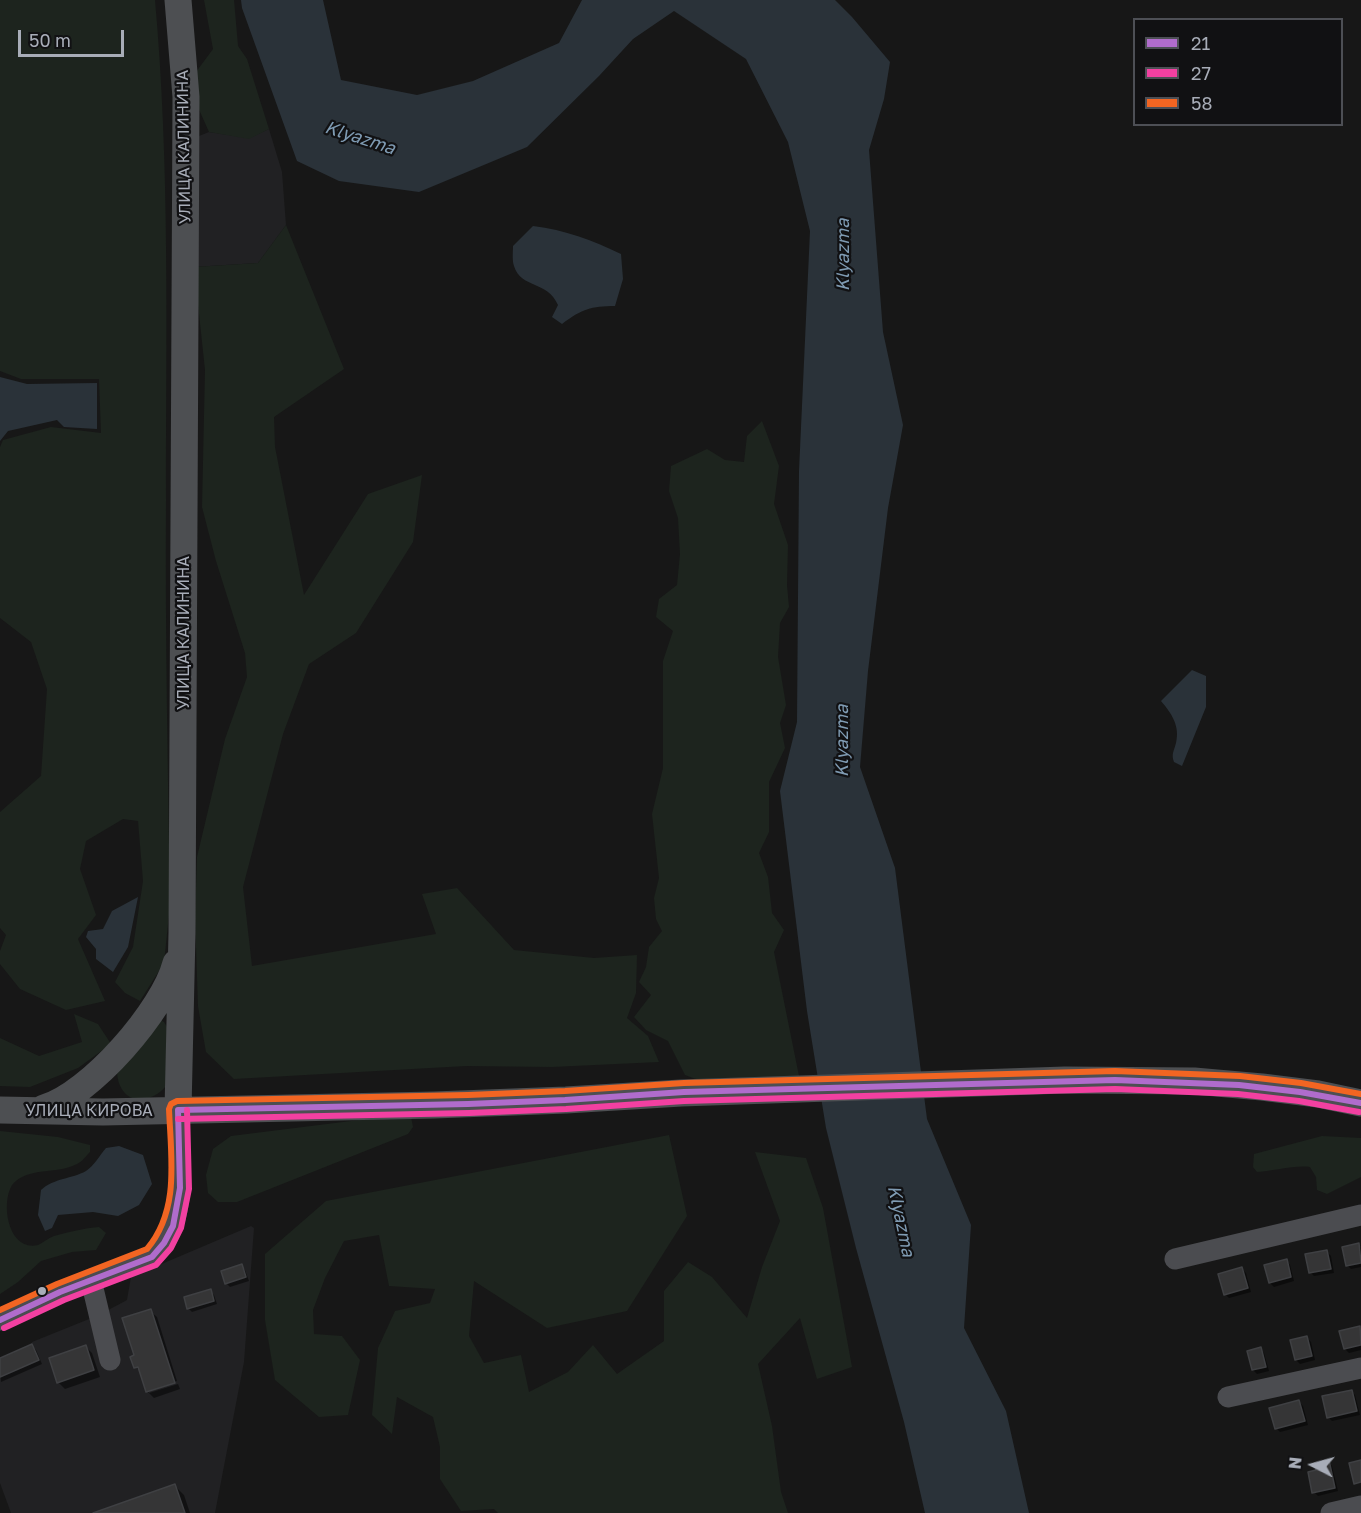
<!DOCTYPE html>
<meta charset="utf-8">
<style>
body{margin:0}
#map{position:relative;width:1361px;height:1513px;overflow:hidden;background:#171717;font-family:"Golos Text",sans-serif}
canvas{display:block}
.legend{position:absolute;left:1133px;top:18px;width:210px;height:108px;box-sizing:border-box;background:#111113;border:2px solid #4d4f55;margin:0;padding:8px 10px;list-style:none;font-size:18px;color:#a8adb8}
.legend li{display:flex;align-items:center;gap:12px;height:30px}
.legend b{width:30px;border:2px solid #4d4f55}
.north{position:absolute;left:1283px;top:1435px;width:60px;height:60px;-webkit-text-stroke:4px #111113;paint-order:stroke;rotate:276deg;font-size:16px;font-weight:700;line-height:24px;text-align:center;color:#a8adb8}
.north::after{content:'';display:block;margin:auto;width:21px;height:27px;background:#a8adb8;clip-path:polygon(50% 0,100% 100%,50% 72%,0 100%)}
.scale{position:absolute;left:18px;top:30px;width:106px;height:27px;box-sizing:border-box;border:3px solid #a8adb8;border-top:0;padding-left:8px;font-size:18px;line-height:21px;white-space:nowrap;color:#a8adb8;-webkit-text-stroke:4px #111113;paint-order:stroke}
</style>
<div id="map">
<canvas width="1361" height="1513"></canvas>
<ul class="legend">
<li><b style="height:8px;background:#b06ccc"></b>21</li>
<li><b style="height:8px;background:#f240a1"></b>27</li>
<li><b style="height:8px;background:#f26522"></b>58</li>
</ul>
<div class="north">N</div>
<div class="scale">50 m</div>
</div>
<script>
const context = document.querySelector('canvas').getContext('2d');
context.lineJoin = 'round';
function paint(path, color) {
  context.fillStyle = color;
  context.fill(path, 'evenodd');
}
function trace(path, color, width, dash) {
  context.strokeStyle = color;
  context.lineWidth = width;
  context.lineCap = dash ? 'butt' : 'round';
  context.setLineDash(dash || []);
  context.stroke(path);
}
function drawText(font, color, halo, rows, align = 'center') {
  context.font = font + ' "Golos Text",sans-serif';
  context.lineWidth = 4.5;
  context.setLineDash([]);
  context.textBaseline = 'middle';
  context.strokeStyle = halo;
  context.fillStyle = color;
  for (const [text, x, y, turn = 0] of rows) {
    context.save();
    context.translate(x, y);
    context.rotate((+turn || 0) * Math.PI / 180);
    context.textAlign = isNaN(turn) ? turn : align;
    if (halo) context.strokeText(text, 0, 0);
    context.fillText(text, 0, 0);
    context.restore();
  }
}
paint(new Path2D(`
 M 269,129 L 282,172 L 286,225 L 258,263 L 194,267 L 194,138 L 209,132 L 249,138 Z
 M 251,1226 L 254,1228 L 244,1362 L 215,1513 L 11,1513 L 0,1483 L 0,1358 L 32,1344 L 32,1342 L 99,1315 L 127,1300 L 131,1277 Z`), '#212123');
paint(new Path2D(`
 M 0,0 L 155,0 C 170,166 166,333 166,500 C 165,635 168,770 170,905 L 164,963 L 140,1001 L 125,993 L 115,982 L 133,947 L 143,881 L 138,821 L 123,819 L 86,841 L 80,869 L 96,915 L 78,939 L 105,1001 L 66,1010 L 20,989 L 0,964 L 0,951 L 6,935 L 0,928 L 0,812 L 41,776 L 47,689 L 31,642 L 0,618 L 0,447 L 3,440 L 51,427 L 101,433 L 99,379 L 21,379 L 0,371 Z
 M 204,0 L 234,0 L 238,46 L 247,59 L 269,129 L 249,139 L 209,132 L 197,105 L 196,72 L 213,49 Z
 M 286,225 L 344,369 L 274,417 L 275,447 L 304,595 L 368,494 L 422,475 L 413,542 L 356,633 L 309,664 L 283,734 L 243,887 L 252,966 L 436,934 L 422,894 L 457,888 L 514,950 L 594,958 L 637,955 L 636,993 L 627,1018 L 648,1036 L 659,1062 L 552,1067 L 466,1066 L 234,1079 L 206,1052 L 198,1006 L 195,918 L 197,857 L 225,739 L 247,677 L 245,653 L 216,561 L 202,507 L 205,370 L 194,267 L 258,263 Z
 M 762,421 L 779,466 L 774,504 L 788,545 L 787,585 L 789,607 L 780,623 L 778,657 L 786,705 L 780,723 L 785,748 L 769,782 L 769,832 L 759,853 L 768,877 L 772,913 L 784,930 L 774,952 L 799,1076 L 706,1083 L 685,1075 L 668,1041 L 646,1030 L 634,1017 L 651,995 L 639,982 L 646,967 L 649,947 L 662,931 L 656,919 L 654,898 L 659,878 L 652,814 L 663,768 L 663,661 L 673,631 L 656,617 L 659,599 L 677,585 L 680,554 L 678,518 L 669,491 L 671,466 L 707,449 L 725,460 L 744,462 L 747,436 Z
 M 74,1014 L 98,1024 L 111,1044 L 78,1068 L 30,1087 L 0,1086 L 0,1038 L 39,1056 L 82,1042 Z
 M 159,1019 L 164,1022 L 167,1027 L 166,1086 C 147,1108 118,1103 117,1071 Z
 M 399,1115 L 411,1117 L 413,1127 L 408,1134 L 237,1202 L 218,1202 L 208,1193 L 206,1175 L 213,1149 L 231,1136 Z
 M 0,1131 L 58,1137 L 90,1145 L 90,1152 C 86,1156 82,1162 77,1164 C 56,1175 28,1166 12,1185 C 0,1205 9,1252 38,1245 C 43,1243 48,1238 54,1236 C 69,1232 84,1228 99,1227 L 106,1233 L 96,1250 L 72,1252 L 41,1261 L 18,1282 L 0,1294 Z
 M 669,1135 L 687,1216 L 627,1311 L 547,1328 L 474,1281 L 469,1336 L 484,1363 L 521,1355 L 529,1392 L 568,1372 L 593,1345 L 617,1374 L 664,1341 L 664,1291 L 688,1262 L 712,1277 L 747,1318 L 762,1267 L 780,1221 L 755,1152 L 806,1158 L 823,1208 L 852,1367 L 817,1379 L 800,1318 L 758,1364 L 772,1426 L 781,1492 L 788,1513 L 498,1513 L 494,1509 L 461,1511 L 440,1479 L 440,1447 L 433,1417 L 397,1397 L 392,1434 L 372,1415 L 378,1348 L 395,1311 L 430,1303 L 435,1289 L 389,1286 L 379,1235 L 344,1241 L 325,1278 L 313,1310 L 314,1334 L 342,1336 L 360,1360 L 348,1415 L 319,1417 L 275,1380 L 265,1320 L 265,1254 L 326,1201 Z
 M 1322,1136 L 1361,1138 L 1361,1177 L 1327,1194 L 1317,1190 L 1316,1177 L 1310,1167 C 1293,1165 1275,1171 1257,1172 L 1253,1167 L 1254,1154 Z`), '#1d241e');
paint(new Path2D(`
 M 241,0 L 323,0 L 341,80 L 417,95 L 473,81 L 559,43 L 582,0 L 835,0 L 852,17 L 890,62 L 884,99 L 869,150 L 883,332 L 903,425 L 888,508 L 868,671 L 860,767 L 895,868 L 927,1119 L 971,1225 L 964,1328 L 1006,1411 L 1029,1513 L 925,1513 L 904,1422 L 856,1248 L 826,1128 L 807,1011 L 780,791 L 797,722 L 799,471 L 810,231 L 788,142 L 746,59 L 674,11 L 633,39 L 599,76 L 527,147 L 419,192 L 339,181 L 297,161 L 242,8 Z
 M 533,226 C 565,230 592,240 621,254 L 623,279 L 615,306 C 591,306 582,309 562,324 L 552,317 L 558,305 C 547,280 521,289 514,266 C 512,260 513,252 513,246 Z
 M 0,377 L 27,384 L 97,383 L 97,429 L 64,427 L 57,420 L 8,431 L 0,441 Z
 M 1192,670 L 1206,676 L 1206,707 L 1182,766 L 1174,762 C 1171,754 1174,751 1176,743 C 1180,726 1172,714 1161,701 Z
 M 138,897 L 128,947 L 113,972 L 96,959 L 96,949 L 86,937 L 88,931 L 103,929 L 112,911 Z
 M 119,1146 L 143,1155 L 152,1184 L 139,1205 L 118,1216 L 93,1212 L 58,1215 L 52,1228 L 45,1231 L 38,1215 L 41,1190 C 54,1178 72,1179 86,1171 C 94,1166 100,1155 106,1148 Z`), '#2a3239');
paint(new Path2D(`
 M 1358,1245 L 1361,1248 L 1361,1267 L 1351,1269 L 1347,1265 Z
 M 1327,1252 L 1331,1256 L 1334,1273 L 1314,1276 L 1310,1272 Z
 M 1286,1261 L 1290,1265 L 1294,1281 L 1274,1287 L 1270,1283 Z
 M 241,1266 L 245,1270 L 249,1281 L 230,1287 L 226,1283 Z
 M 1242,1269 L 1246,1273 L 1251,1292 L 1229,1298 L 1225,1294 Z
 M 210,1291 L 214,1295 L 217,1304 L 192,1312 L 188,1308 Z
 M 150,1311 L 157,1317 L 177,1381 L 149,1390 L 149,1393 L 178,1384 L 180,1389 L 154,1398 L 147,1391 L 142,1373 L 136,1367 L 136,1356 Z
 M 1360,1327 L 1361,1350 L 1349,1353 L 1345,1349 Z
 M 1307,1338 L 1311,1342 L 1315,1360 L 1300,1364 L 1296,1360 Z
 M 32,1346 L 36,1350 L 42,1364 L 1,1382 L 0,1360 Z
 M 86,1347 L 92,1353 L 100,1377 L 65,1389 L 58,1382 Z
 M 1260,1349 L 1264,1353 L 1269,1371 L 1257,1374 L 1253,1370 Z
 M 1351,1391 L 1355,1395 L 1360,1415 L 1332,1421 L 1328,1417 Z
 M 1299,1402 L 1303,1406 L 1308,1425 L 1280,1432 L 1276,1428 Z
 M 1328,1462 L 1332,1466 L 1338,1491 L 1318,1496 L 1314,1492 L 1318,1471 Z
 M 175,1486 L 184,1495 L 190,1513 L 98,1513 Z`), '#0007');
const building = new Path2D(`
 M 1359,1243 L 1361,1263 L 1346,1266 L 1342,1247 Z
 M 1327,1250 L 1331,1269 L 1309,1273 L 1305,1254 Z
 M 1287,1259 L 1291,1277 L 1269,1283 L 1264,1265 Z
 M 242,1264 L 246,1277 L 225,1284 L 221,1271 Z
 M 1242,1267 L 1248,1288 L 1224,1295 L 1218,1274 Z
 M 211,1289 L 214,1301 L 187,1309 L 184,1297 Z
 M 151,1309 L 175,1383 L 146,1392 L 138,1367 L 134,1368 L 130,1357 L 134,1355 L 122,1318 Z
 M 1360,1326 L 1361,1345 L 1344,1349 L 1339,1331 Z
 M 1307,1336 L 1312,1356 L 1295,1360 L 1290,1340 Z
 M 32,1344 L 39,1360 L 0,1377 L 0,1358 Z
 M 86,1345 L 94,1370 L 57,1383 L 49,1358 Z
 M 1261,1347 L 1266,1367 L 1252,1370 L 1247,1351 Z
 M 1352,1390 L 1357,1411 L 1327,1418 L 1322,1396 Z
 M 1299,1400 L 1305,1421 L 1275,1429 L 1269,1408 Z
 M 1329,1460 L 1335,1488 L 1312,1493 L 1308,1472 L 1316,1470 L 1315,1464 Z
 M 1361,1460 L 1361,1482 L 1354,1484 L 1349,1463 Z
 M 175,1484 L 185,1513 L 93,1513 Z`);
paint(building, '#353536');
trace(building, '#3f4043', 1.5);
trace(new Path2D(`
 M 1175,1259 L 1361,1215
 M 91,1280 L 110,1360
 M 0,1320 L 60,1292 L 152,1257 C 191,1222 179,1157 178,1110
 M 1228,1397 L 1361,1368
 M 1331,1513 L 1361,1506`), '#4b4c50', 21);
trace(new Path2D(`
 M 44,1108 C 90,1095 164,1010 176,963
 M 0,1110 L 103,1112 L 434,1105 L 566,1100 L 681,1093 L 1065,1080 L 1194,1081 L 1262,1087 L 1318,1094 L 1361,1103
 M 178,1110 L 182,933 L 186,97 L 178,0`), '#4d4f52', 27);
trace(new Path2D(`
 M 178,1110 L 468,1104 L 565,1100 L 684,1092 L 1115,1080 L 1239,1085 L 1300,1092 L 1361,1103
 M 0,1320 L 60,1292 L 152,1257 L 164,1243 L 173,1226 L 180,1188 L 178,1110`), '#b06ccc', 6);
trace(new Path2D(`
 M 178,1119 L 469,1113 L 566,1109 L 684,1101 L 1115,1089 L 1238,1094 L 1299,1101 L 1359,1112
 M 4,1328 L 64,1300 L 156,1265 L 171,1248 L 181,1228 L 189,1189 L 187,1110`), '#f240a1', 6);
trace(new Path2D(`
 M 0,1310 L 57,1284 L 147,1249 C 180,1210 171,1158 169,1109 L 171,1104 L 177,1101 L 468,1095 L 565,1091 L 684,1083 L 1115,1071 L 1240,1076 L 1301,1083 L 1361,1094`), '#f26522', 6);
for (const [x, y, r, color] of [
 [42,1291,5,"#a8adb8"]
]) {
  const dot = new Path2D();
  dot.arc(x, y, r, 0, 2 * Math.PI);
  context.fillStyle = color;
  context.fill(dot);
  trace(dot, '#111113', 2);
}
drawText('16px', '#a8adb8', '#111113', [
 ["УЛИЦА КАЛИНИНА",184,147,-91],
 ["УЛИЦА КАЛИНИНА",184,633,-90],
 ["УЛИЦА КИРОВА",89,1111]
]);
drawText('italic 18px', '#7f9bb3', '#111113', [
 ["Klyazma",360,138,18],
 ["Klyazma",843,255,-90],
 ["Klyazma",842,741,-90],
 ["Klyazma",901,1221,78]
]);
</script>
